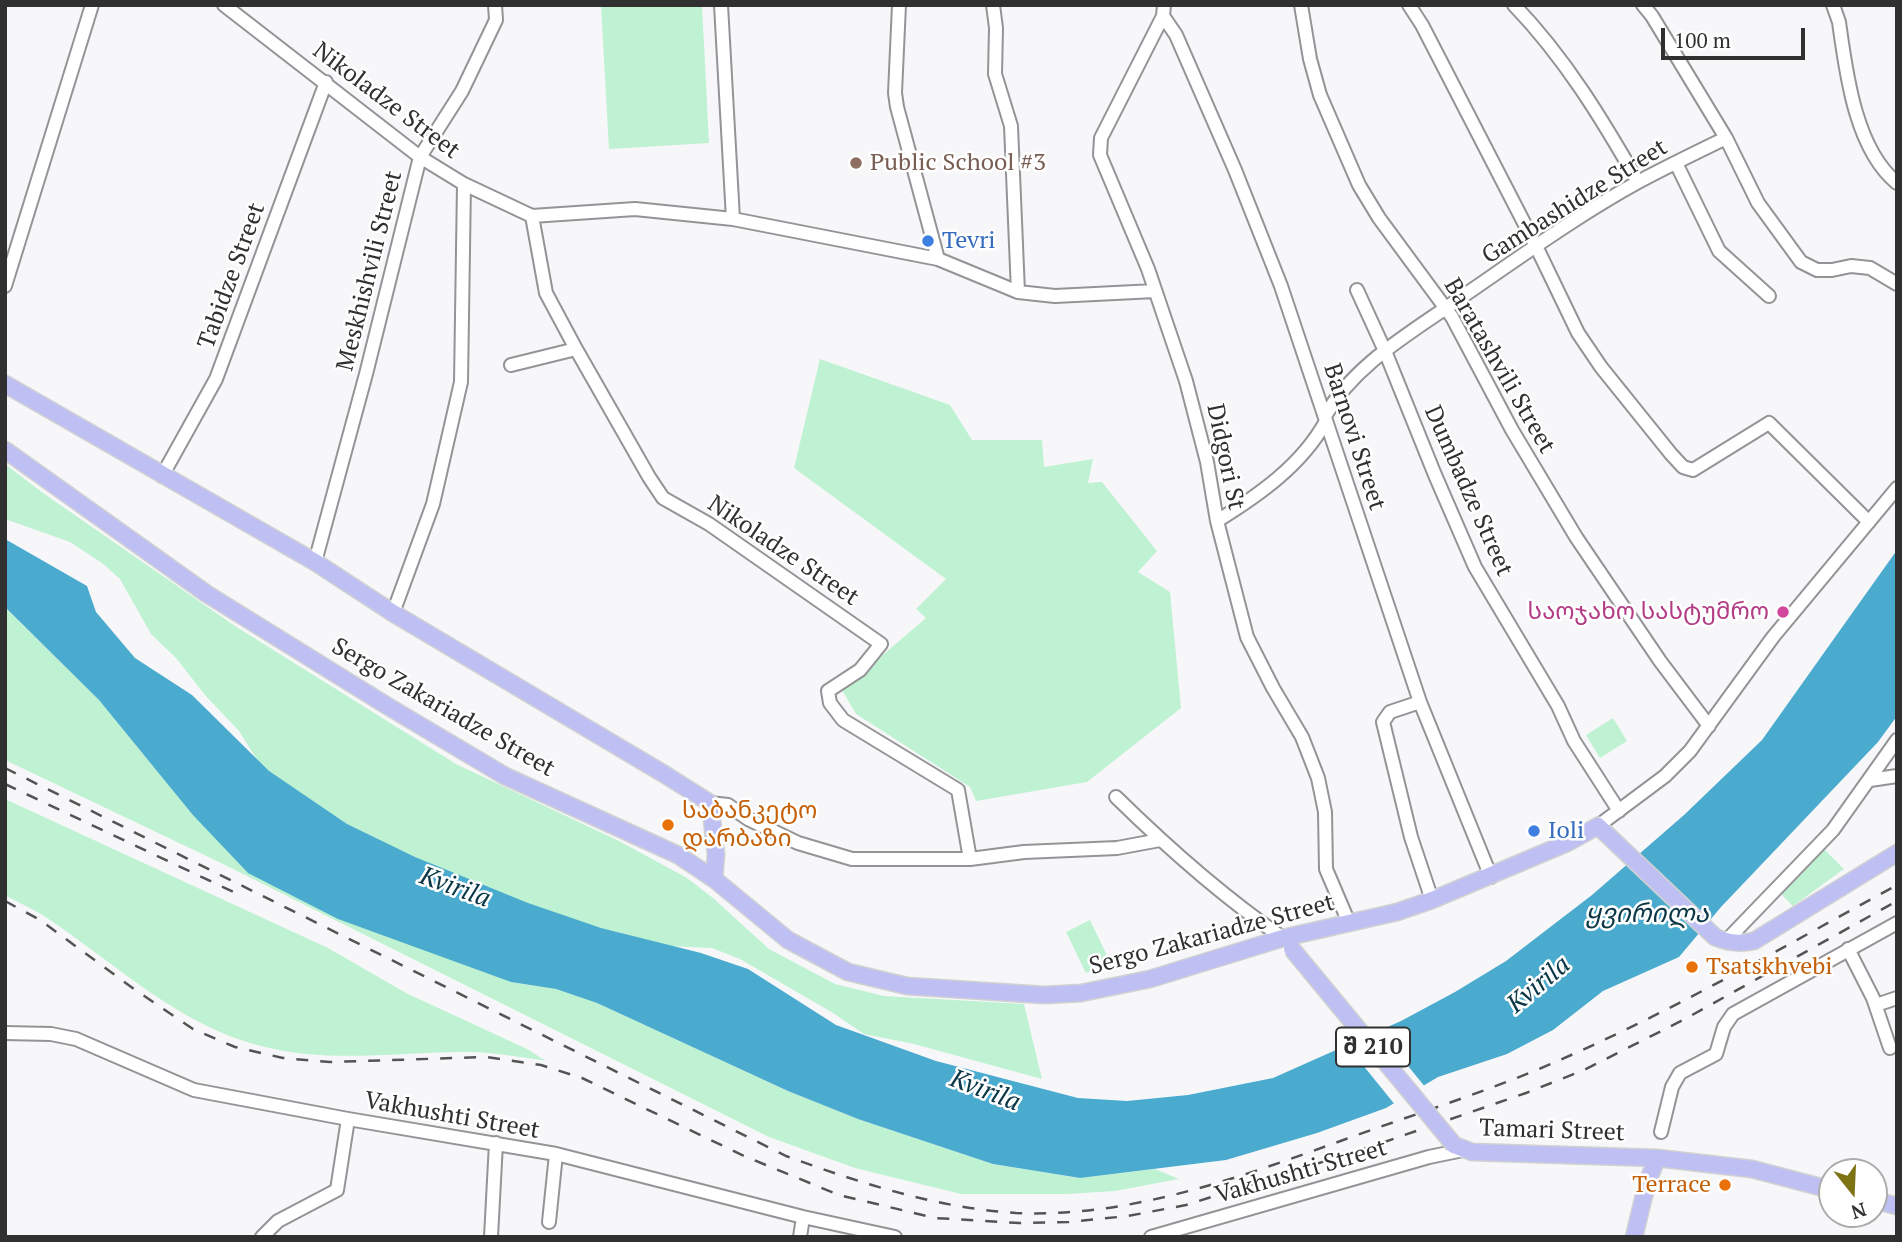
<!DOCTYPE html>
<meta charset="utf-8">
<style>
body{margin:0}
#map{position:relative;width:1902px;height:1242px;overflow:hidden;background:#f7f7fa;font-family:"PT Serif",serif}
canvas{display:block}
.frame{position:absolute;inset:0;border:7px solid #303031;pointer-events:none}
.north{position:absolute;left:1818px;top:1158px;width:70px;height:70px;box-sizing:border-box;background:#fff;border:2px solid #acacad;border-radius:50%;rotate:162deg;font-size:19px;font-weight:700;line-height:28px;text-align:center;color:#303031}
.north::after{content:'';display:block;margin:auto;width:24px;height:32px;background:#7d7314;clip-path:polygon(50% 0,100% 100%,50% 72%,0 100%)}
.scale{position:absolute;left:1661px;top:28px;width:144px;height:32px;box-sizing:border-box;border:4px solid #303031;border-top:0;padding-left:9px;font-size:21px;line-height:24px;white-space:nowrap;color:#303031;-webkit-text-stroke:5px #fff;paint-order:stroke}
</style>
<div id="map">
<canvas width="1902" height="1242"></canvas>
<div class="frame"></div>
<div class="north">N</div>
<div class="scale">100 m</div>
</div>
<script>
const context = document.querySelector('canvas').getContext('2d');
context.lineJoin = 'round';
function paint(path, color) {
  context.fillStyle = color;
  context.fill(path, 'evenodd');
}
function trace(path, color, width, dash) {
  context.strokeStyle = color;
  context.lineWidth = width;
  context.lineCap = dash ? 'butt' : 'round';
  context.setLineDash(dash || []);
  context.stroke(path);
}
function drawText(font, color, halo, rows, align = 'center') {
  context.font = font + ' "PT Serif","Noto Sans Georgian",serif';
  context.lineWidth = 5;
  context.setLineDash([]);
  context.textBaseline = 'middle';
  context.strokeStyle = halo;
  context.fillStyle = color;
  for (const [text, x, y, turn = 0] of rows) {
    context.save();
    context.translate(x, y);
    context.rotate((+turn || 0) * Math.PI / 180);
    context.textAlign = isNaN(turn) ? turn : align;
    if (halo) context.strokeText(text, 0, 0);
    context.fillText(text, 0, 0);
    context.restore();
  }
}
paint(new Path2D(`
 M 601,5 L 702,5 L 709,143 L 609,149 Z
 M 820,359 L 950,405 L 972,440 L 1042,440 L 1044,467 L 1093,459 L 1088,483 L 1102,482 L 1157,551 L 1138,572 L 1170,592 L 1181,708 L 1087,782 L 976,801 L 970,787 L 856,714 L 842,690 L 926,618 L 916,609 L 946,579 L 794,468 Z
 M 5,464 L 43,493 L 235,626 L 456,764 L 619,841 L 687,878 L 713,898 L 769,949 L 835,984 L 884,996 L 1024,1004 L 1042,1079 L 914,1044 L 864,1034 L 833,1013 L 740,959 L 712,948 L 667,946 L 617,932 L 524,912 L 461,903 L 266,774 L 239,731 L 205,695 L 176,658 L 151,634 L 120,579 L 102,563 L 70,542 L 5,519 Z
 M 5,607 L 99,700 L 192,814 L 511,982 L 556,989 L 597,1003 L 788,1091 L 858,1119 L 993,1164 L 1079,1178 L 1155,1169 L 1179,1179 L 1115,1191 L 1067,1194 L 961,1194 L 855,1168 L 769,1137 L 219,862 L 5,760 Z
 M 1613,718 L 1627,741 L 1600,758 L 1586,735 Z
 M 5,799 L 328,948 L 406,993 L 527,1049 L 546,1061 C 521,1057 497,1053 472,1052 C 404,1051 332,1064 265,1047 C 180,1027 118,965 47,918 C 34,909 19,903 5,895 Z
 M 1824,849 L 1844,869 L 1793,906 L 1781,894 Z
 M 1090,920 L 1110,962 L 1086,973 L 1066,932 Z`), '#bff2d2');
paint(new Path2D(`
 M 5,539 L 87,586 L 96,612 L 135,658 L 192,695 L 269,771 L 347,824 L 415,857 L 528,903 L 601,928 L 701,953 L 748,969 L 836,1025 L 936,1061 L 1078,1098 L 1127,1101 L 1188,1095 L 1273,1078 L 1401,1021 L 1455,992 L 1506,961 L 1592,895 L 1684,815 L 1762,740 L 1897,550 L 1897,716 L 1878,742 L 1721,907 L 1679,957 L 1603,991 L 1553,1030 L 1507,1054 L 1438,1077 L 1386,1108 L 1317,1133 L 1226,1160 L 1080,1178 L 993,1164 L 858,1119 L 788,1091 L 597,1003 L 556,989 L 511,982 L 338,919 L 248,873 L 192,814 L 99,700 L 5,607 Z`), '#4aabcf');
paint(new Path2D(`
 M 1377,1028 L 1426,1088 L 1396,1106 L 1345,1043 Z`), '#f7f7fa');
const minor = new Path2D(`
 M 224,5 L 420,157 L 464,184 L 532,216 L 635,209 L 733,219 L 938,259 L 1018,292 L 1055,296 L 1155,291
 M 721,5 L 733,219
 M 899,5 L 895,93 L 897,107 L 938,259
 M 993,5 L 996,28 L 995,74 L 1011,126 L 1018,292
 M 1164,5 L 1163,16 L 1101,138 L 1100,155 L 1148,269 L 1186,381 L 1207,462 L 1217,521 L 1247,637 L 1273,688 L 1302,737 L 1318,778 L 1325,812 L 1326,869 L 1349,923
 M 1301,5 L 1310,59 L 1320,95 L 1359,185 L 1379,218 L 1452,317 L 1512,430 L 1576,537 L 1660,661 L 1709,726
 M 1409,5 L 1422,25 L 1536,246 L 1578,333 L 1601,367 L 1671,454 L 1683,467 L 1693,470 L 1769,423 L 1869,522
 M 1514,5 C 1565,58 1602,119 1638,182
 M 1643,5 L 1652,16 L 1726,138 L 1758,203 L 1801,262 L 1817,270 L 1832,270 L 1851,266 L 1870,268 L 1897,284
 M 1833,5 L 1839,22 C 1846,72 1855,149 1897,183
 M 1163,16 L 1176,35 L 1235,170 L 1281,286 L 1420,702 L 1491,877
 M 1676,163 L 1719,251 L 1769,296
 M 532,216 L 546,293 L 576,349 L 649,477 L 663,498 L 709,524 L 881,644 L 860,670 L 828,691 L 830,703 L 843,720 L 958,790 L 970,859
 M 5,286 L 92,5
 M 1357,290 L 1385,351 L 1435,475 L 1475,567 L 1558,706 L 1574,741 L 1619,811
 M 511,365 L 576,349
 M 1325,416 C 1354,365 1409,334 1456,301 C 1516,260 1576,216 1640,181 C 1668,166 1697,152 1726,138
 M 162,476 L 216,379 L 326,82
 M 1217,521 C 1259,495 1302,465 1326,421
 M 315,562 L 366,374 L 420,157 L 462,91 L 496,20 L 495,5
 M 393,613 L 433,504 L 461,382 L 464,184
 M 1420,702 L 1390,712 L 1383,722 L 1411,837 L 1432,900
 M 1870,780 L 1897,776
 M 1116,797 C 1168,848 1222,896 1283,938
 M 710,803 L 728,805 L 748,819 L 798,843 L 852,859 L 970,859 L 1024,852 L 1117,848 L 1160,840
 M 1598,826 L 1665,776 L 1690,751 L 1773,637 L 1897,488
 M 1726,941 L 1833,830 L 1897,740
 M 1848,949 L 1873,998 L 1890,1048
 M 1876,1005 L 1897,998
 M 5,1033 L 51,1034 L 76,1039 L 194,1090 L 348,1119 L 556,1154 L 803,1217 L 895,1237
 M 1661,1132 L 1672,1087 L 1680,1073 L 1716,1054 L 1724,1027 L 1733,1014 L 1897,923
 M 549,1222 L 556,1154
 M 262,1237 L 278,1221 L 337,1190 L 348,1119
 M 491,1237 L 496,1143
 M 800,1237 L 803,1217
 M 1151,1237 L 1429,1157 L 1463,1150`);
const major = new Path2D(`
 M 5,384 L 315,562 L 393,613 L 664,774 L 710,803 L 716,854 L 714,879
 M 5,450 L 207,594 L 389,707 L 505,776 L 678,855 L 714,879 L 788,940 L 848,972 L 907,986 L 1044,995 L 1081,993 L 1150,979 L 1283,938 L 1397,912 L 1432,900 L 1567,843 L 1598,826 L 1715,937 C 1729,943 1740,944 1754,941 L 1897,853
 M 1454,1145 L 1472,1152 L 1657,1158 L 1752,1169 L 1832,1190
 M 1874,1200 L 1897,1206
 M 1634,1237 L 1647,1183 L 1657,1158`);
trace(minor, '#949497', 16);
trace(major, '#d1d1d2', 19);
trace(minor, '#fff', 12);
trace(major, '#bec0f4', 16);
trace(new Path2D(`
 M 5,768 L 786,1156 C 860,1183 937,1208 1016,1213 C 1130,1218 1241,1177 1346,1139 C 1415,1114 1486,1092 1553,1063 C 1671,1012 1783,947 1897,885
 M 5,784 L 242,896
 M 5,901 L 40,920 L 134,989 L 193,1029 L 235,1047 L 283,1058 L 330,1062 L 487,1057 L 541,1065 L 582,1078 L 744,1156 L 839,1195 L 935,1218 L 1019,1223 L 1069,1222 L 1128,1216 L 1186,1205 L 1370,1147 L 1526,1093 L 1584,1070 L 1685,1019 L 1897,901`), '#545455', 2.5, [12, 12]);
const majorBridge = new Path2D(`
 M 1292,949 L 1454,1145`);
trace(majorBridge, '#d1d1d2', 19, []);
trace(majorBridge, '#bec0f4', 16);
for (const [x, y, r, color] of [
 [856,163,7,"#8d6e63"],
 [928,241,7,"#3f7fe0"],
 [1783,612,7,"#d1479c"],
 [668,825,7,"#e8710a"],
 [1534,831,7,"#3f7fe0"],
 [1692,967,7,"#e8710a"],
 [1725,1185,7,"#e8710a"]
]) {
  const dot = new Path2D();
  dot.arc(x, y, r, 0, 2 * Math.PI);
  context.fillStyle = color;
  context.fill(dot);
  trace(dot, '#fff', 2.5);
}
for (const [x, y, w] of [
 [1373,1047,74]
]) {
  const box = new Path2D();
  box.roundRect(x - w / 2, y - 19.5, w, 39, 5);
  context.fillStyle = '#fff';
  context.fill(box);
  trace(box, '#303031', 2);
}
drawText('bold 23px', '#303031', null, [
 ["შ 210",1373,1047]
]);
drawText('24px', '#303031', '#fff', [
 ["Nikoladze Street",386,101,37],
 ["Gambashidze Street",1575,202,-32],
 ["Meskhishvili Street",370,271,-76],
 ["Tabidze Street",232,276,-70],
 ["Baratashvili Street",1499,366,60],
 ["Barnovi Street",1354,437,72],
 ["Didgori St",1225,457,78],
 ["Dumbadze Street",1468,491,66],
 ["Nikoladze Street",783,551,34],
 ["Sergo Zakariadze Street",443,708,30],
 ["Sergo Zakariadze Street",1212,935,-15],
 ["Vakhushti Street",452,1116,10],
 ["Tamari Street",1552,1131,2],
 ["Vakhushti Street",1301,1172,-16]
]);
drawText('24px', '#785e54', '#fff', [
 ["Public School #3",870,163]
], 'left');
drawText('24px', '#366cbe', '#fff', [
 ["Tevri",942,241],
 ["Ioli",1548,831]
], 'left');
drawText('24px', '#b23c85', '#fff', [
 ["საოჯახო სასტუმრო",1769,612]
], 'right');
drawText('24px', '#c56008', '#fff', [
 ["საბანკეტო",682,811],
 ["დარბაზი",682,839],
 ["Tsatskhvebi",1706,967],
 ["Terrace",1711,1185,"right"]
], 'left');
drawText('italic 26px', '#0b3747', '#fff', [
 ["Kvirila",455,888,20],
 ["ყვირილა",1647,915],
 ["Kvirila",1539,985,-40],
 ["Kvirila",985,1091,21]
]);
</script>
